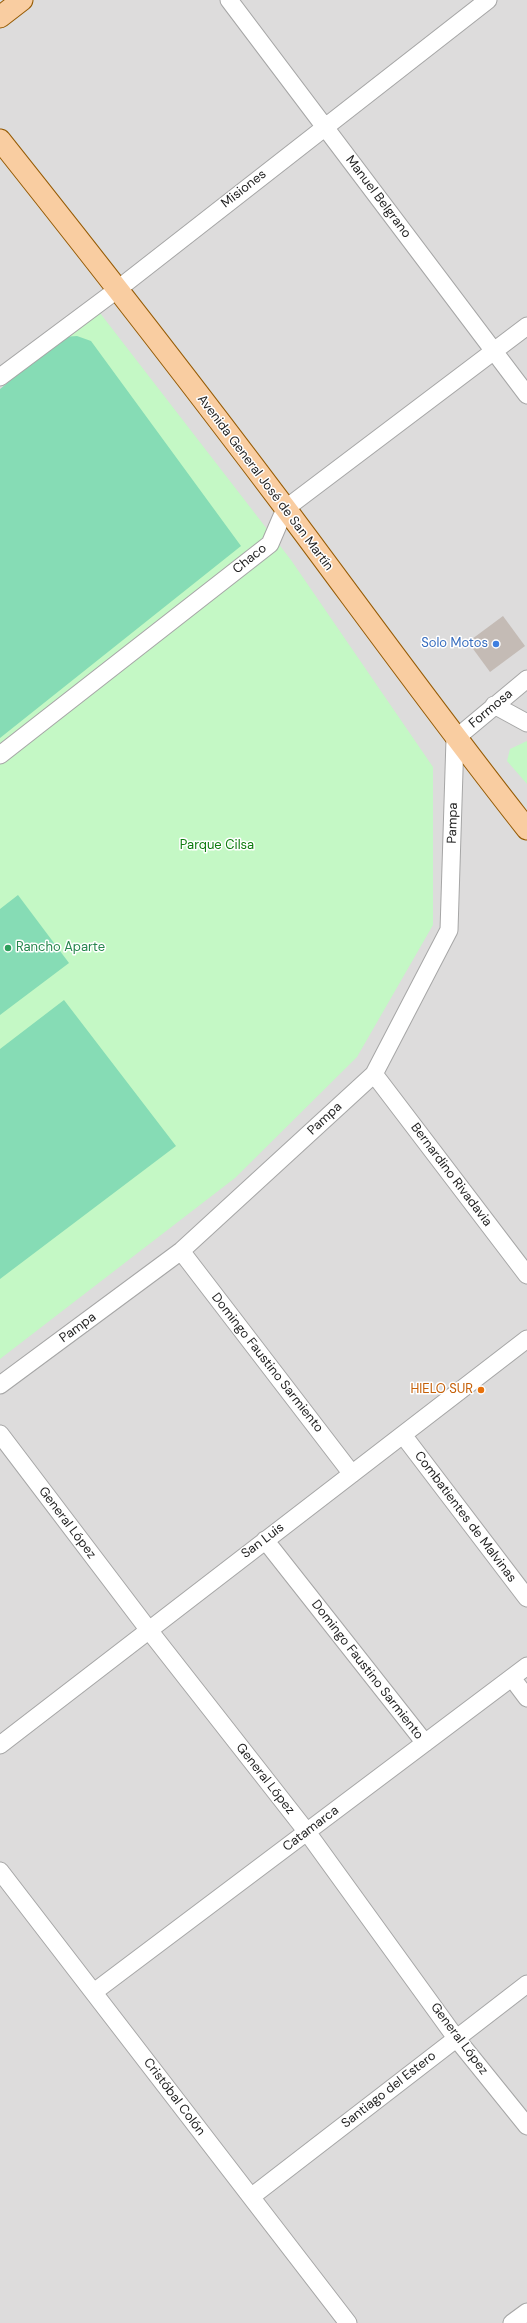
<!DOCTYPE html>
<meta charset="utf-8">
<style>
body{margin:0}
canvas{display:block;background:#f0ece6}
</style>
<canvas width="527" height="2323"></canvas>
<script>
const context = document.querySelector('canvas').getContext('2d');
context.lineJoin = 'round';
function paint(path, color) {
  context.fillStyle = color;
  context.fill(path, 'evenodd');
}
function trace(path, color, width, dash) {
  context.strokeStyle = color;
  context.lineWidth = width;
  context.lineCap = dash ? 'butt' : 'round';
  context.setLineDash(dash || []);
  context.stroke(path);
}
function drawText(font, color, halo, rows, align = 'center') {
  context.font = font + ' "DM Sans",sans-serif';
  context.lineWidth = 3;
  context.setLineDash([]);
  context.textBaseline = 'middle';
  context.strokeStyle = halo;
  context.fillStyle = color;
  for (const [text, x, y, turn = 0] of rows) {
    context.save();
    context.translate(x, y);
    context.rotate((+turn || 0) * Math.PI / 180);
    context.textAlign = isNaN(turn) ? turn : align;
    if (halo) context.strokeText(text, 0, 0);
    context.fillText(text, 0, 0);
    context.restore();
  }
}
paint(new Path2D(`
 M 0,0 L 527,0 L 527,2323 L 0,2323 Z`), '#dddcdc');
paint(new Path2D(`
 M 100,313 L 291,560 L 433,767 L 433,925 L 357,1057 L 235,1178 L 0,1359 L 0,390 Z
 M 527,741 L 527,784 L 507,761 L 510,749 Z`), '#c4f8c5');
paint(new Path2D(`
 M 77,336 L 91,341 L 241,546 L 0,738 L 0,389 L 63,337 Z
 M 18,895 L 69,963 L 0,1015 L 0,909 Z
 M 64,1000 L 176,1146 L 0,1279 L 0,1049 Z`), '#86dcb5');
paint(new Path2D(`
 M 503,616 L 525,646 L 490,672 L 468,642 Z`), '#c4bbb5');
const minor = new Path2D(`
 M 229,0 L 527,395
 M 0,377 L 118,289 L 488,0
 M 494,705 L 527,723
 M 0,755 L 270,544 L 285,509 L 527,326
 M 374,1074 L 527,1275
 M 181,1251 L 352,1474
 M 0,1385 L 181,1251 L 374,1074 L 449,930 L 455,739 L 527,679
 M 0,1434 L 148,1629 L 307,1832 L 456,2038 L 527,2126
 M 403,1435 L 527,1598
 M 265,1540 L 425,1743
 M 512,1678 L 527,1698
 M 0,1745 L 527,1339
 M 0,1871 L 348,2323
 M 94,1992 L 527,1666
 M 251,2197 L 527,1984
 M 512,2323 L 527,2312`);
const major = new Path2D(`
 M 0,17 L 22,0
 M 0,140 C 97,262 192,384 286,509 C 366,616 444,724 527,829`);
trace(minor, '#a6a6a6', 19);
trace(major, '#965b04', 23);
trace(minor, '#fff', 17);
trace(major, '#f9cda1', 21);
for (const [x, y, r, color] of [
 [496,644,4,"#3f7fe0"],
 [8,948,4,"#2e9e5b"],
 [481,1390,4,"#e8710a"]
]) {
  const dot = new Path2D();
  dot.arc(x, y, r, 0, 2 * Math.PI);
  context.fillStyle = color;
  context.fill(dot);
  trace(dot, '#fff', 1.5);
}
drawText('13px', '#1f1f1f', '#fff', [
 ["Misiones",244,189,-38],
 ["Manuel Belgrano",378,197,53],
 ["Avenida General José de San Martín",265,483,53],
 ["Chaco",250,559,-39],
 ["Formosa",491,709,-40],
 ["Pampa",453,823,-88],
 ["Pampa",325,1119,-43],
 ["Bernardino Rivadavia",451,1175,53],
 ["Pampa",78,1328,-36],
 ["Domingo Faustino Sarmiento",267,1363,52],
 ["Combatientes de Malvinas",465,1517,53],
 ["General López",67,1523,53],
 ["San Luis",263,1541,-37],
 ["Domingo Faustino Sarmiento",367,1670,52],
 ["General López",265,1779,52],
 ["Catamarca",311,1829,-37],
 ["General López",459,2039,53],
 ["Santiago del Estero",389,2090,-38],
 ["Cristóbal Colón",174,2097,53]
]);
drawText('13px', '#366cbe', '#fff', [
 ["Solo Motos",488,644]
], 'right');
drawText('13px', '#0f7c10', '#fff', [
 ["Parque Cilsa",217,846]
]);
drawText('13px', '#27864d', '#fff', [
 ["Rancho Aparte",16,948]
], 'left');
drawText('13px', '#c56008', '#fff', [
 ["HIELO SUR",473,1390]
], 'right');
</script>
